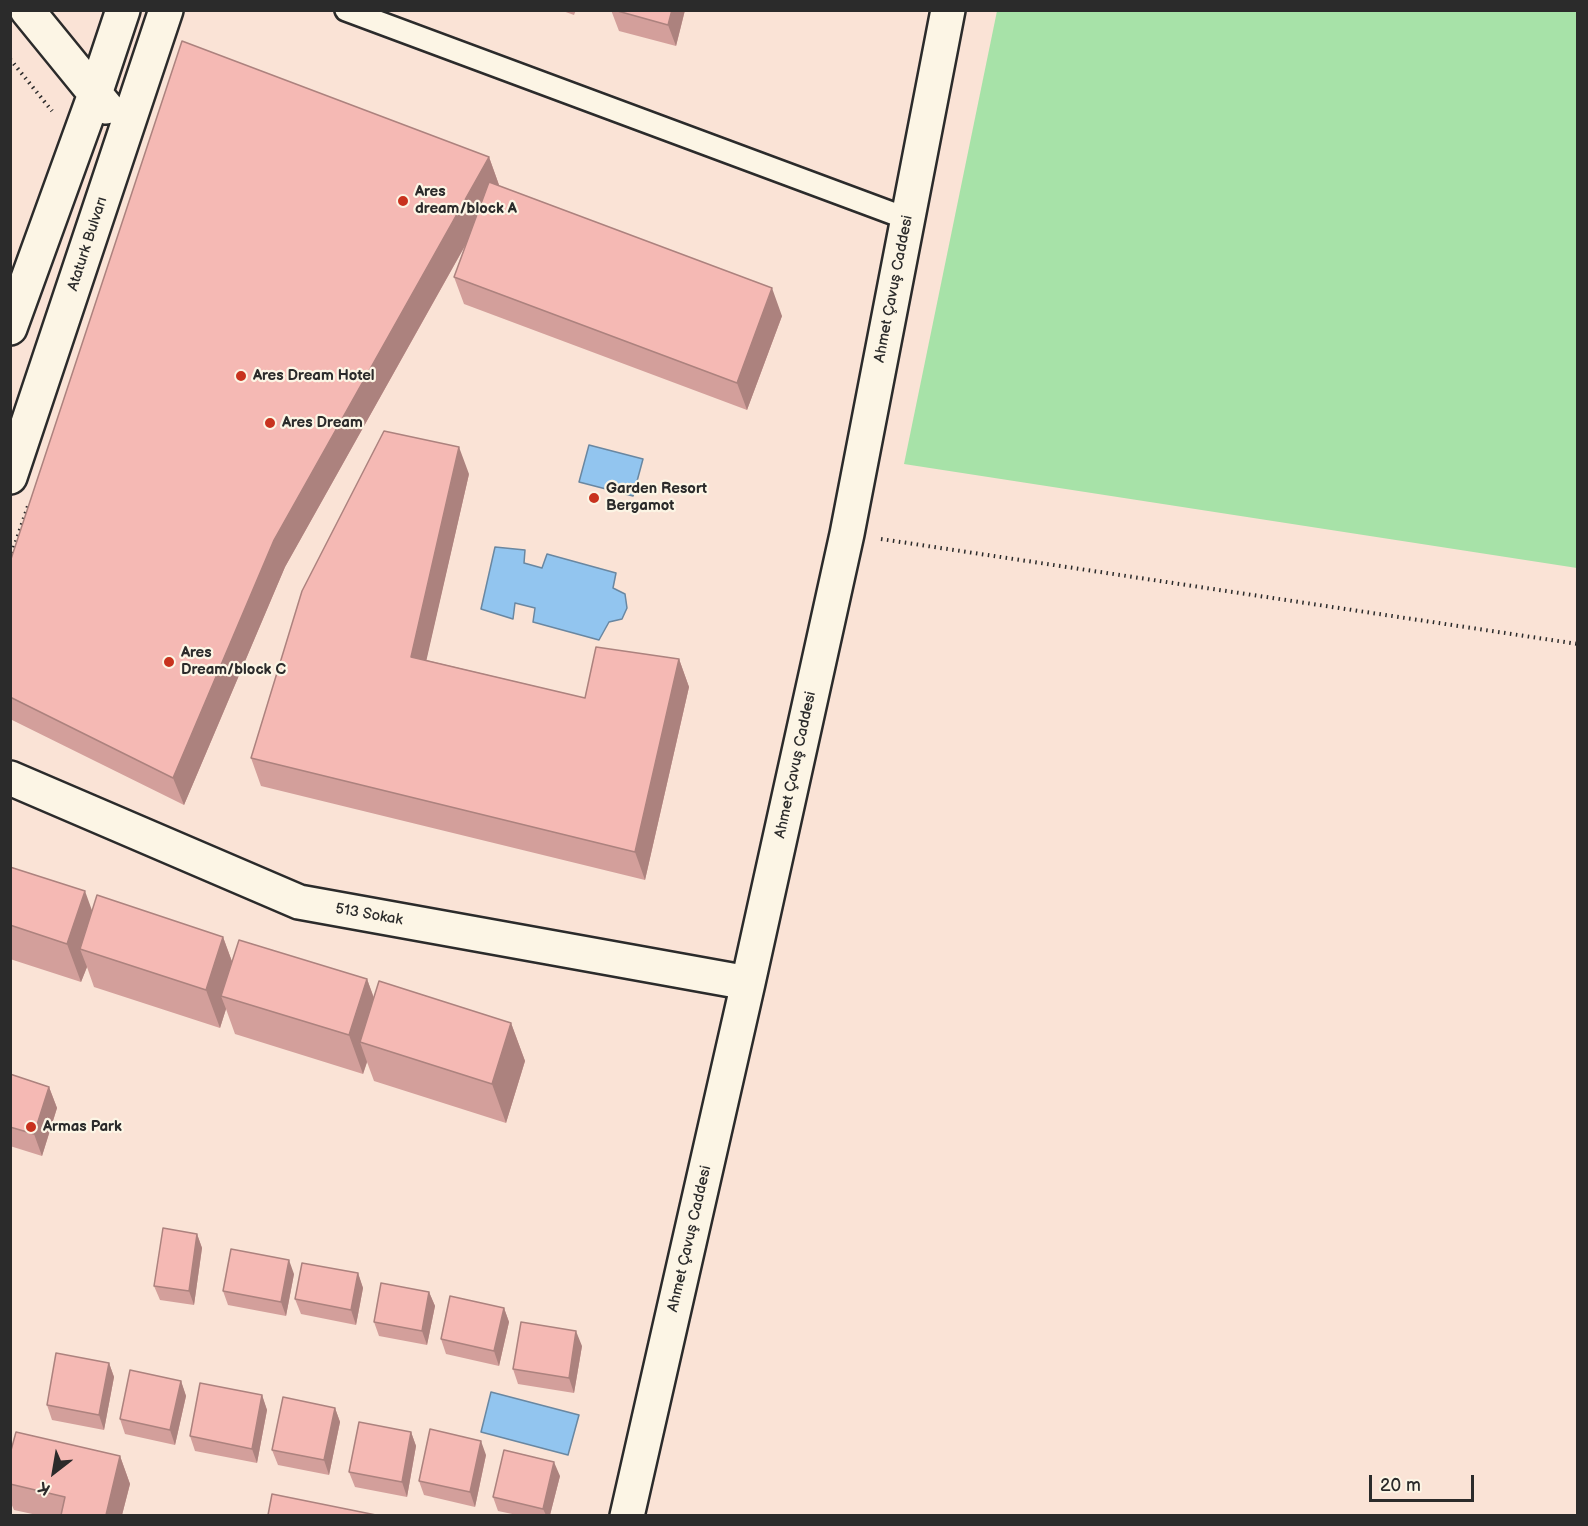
<!DOCTYPE html>
<meta charset="utf-8">
<style>
body{margin:0}
#map{position:relative;width:1588px;height:1526px;overflow:hidden;background:#fae3d6;font-family:"Balsamiq Sans",sans-serif}
canvas{display:block}
.frame{position:absolute;inset:0;border:12px solid #2b2b2b;pointer-events:none}
.north{position:absolute;left:24px;top:1442px;width:60px;height:60px;-webkit-text-stroke:4px #fcf5e5;paint-order:stroke;rotate:211deg;font-size:16px;font-weight:700;line-height:24px;text-align:center;color:#2b2b2b}
.north::after{content:'';display:block;margin:auto;width:21px;height:27px;background:#2b2b2b;clip-path:polygon(50% 0,100% 100%,50% 72%,0 100%)}
.scale{position:absolute;left:1369px;top:1475px;width:105px;height:27px;box-sizing:border-box;border:3px solid #2b2b2b;border-top:0;padding-left:8px;font-size:18px;line-height:21px;white-space:nowrap;color:#2b2b2b;-webkit-text-stroke:4px #fcf5e5;paint-order:stroke}
</style>
<div id="map">
<canvas width="1588" height="1526"></canvas>
<div class="frame"></div>
<div class="north">K</div>
<div class="scale">20 m</div>
</div>
<script>
const context = document.querySelector('canvas').getContext('2d');
context.lineJoin = 'round';
function paint(path, color) {
  context.fillStyle = color;
  context.fill(path, 'evenodd');
}
function trace(path, color, width, dash) {
  context.strokeStyle = color;
  context.lineWidth = width;
  context.lineCap = dash ? 'butt' : 'round';
  context.setLineDash(dash || []);
  context.stroke(path);
}
function drawText(font, color, halo, rows, align = 'center') {
  context.font = font + ' "Balsamiq Sans",sans-serif';
  context.lineWidth = 4.5;
  context.setLineDash([]);
  context.textBaseline = 'middle';
  context.strokeStyle = halo;
  context.fillStyle = color;
  for (const [text, x, y, turn = 0] of rows) {
    context.save();
    context.translate(x, y);
    context.rotate((+turn || 0) * Math.PI / 180);
    context.textAlign = isNaN(turn) ? turn : align;
    if (halo) context.strokeText(text, 0, 0);
    context.fillText(text, 0, 0);
    context.restore();
  }
}
paint(new Path2D(`
 M 997,11 L 1577,11 L 1577,568 L 904,464 Z`), '#a7e2a8');
const water = new Path2D(`
 M 589,445 L 643,459 L 633,496 L 579,482 Z
 M 495,547 L 525,550 L 524,563 L 542,568 L 547,554 L 616,573 L 613,588 L 625,594 L 627,608 L 622,619 L 609,622 L 599,640 L 533,622 L 535,608 L 515,603 L 513,619 L 481,609 Z
 M 491,1392 L 579,1415 L 568,1455 L 481,1432 Z`);
paint(water, '#92c5ef');
trace(water, '#6987a1', 1.5);
const lane = new Path2D(`
 M 346,10 L 908,219`);
const street = new Path2D(`
 M 10,778 L 299,902 L 748,983
 M 627,1516 L 748,983 L 847,534 L 948,10`);
const secondary = new Path2D(`
 M 27,10 L 106,107
 M 10,328 L 95,94 L 123,10
 M 10,477 L 166,10`);
trace(lane, '#2b2b2b', 26);
trace(street, '#2b2b2b', 38);
trace(secondary, '#2b2b2b', 38);
trace(new Path2D(`
 M 10,59 L 52,111
 M 881,539 L 1578,644
 M 10,559 L 28,506`), '#2b2b2b', 4, [1.5, 4.5]);
trace(lane, '#fcf5e5', 21);
trace(street, '#fcf5e5', 33);
trace(secondary, '#fcf5e5', 33);
paint(new Path2D(`
 M 560,10 L 576,10 L 574,15 Z
 M 611,10 L 685,10 L 676,46 L 619,31 Z
 M 489,157 L 499,185 L 499,186 L 782,316 L 747,410 L 464,304 L 454,277 L 465,246 L 285,567 L 184,805 L 10,719 L 10,562 Z
 M 469,474 L 426,660 L 585,698 L 679,659 L 689,687 L 645,880 L 261,786 L 251,758 Z
 M 10,867 L 92,911 L 223,937 L 232,962 L 367,979 L 374,998 L 511,1023 L 525,1061 L 506,1123 L 374,1081 L 367,1062 L 363,1074 L 235,1034 L 226,1009 L 220,1028 L 94,987 L 87,967 L 81,982 L 10,959 Z
 M 10,1074 L 49,1087 L 57,1108 L 42,1156 L 10,1146 Z
 M 197,1234 L 202,1248 L 194,1305 L 160,1300 L 154,1286 Z
 M 358,1273 L 363,1288 L 356,1325 L 301,1314 L 295,1299 Z
 M 294,1274 L 286,1316 L 228,1305 L 223,1291 Z
 M 429,1292 L 435,1306 L 427,1345 L 379,1336 L 374,1322 Z
 M 504,1308 L 509,1322 L 499,1366 L 446,1354 L 441,1339 Z
 M 582,1346 L 574,1393 L 518,1384 L 513,1369 Z
 M 109,1363 L 114,1377 L 104,1430 L 52,1420 L 47,1405 Z
 M 181,1381 L 186,1396 L 175,1445 L 125,1434 L 120,1419 Z
 M 262,1395 L 267,1410 L 257,1463 L 195,1451 L 190,1436 Z
 M 335,1408 L 340,1422 L 329,1475 L 278,1465 L 272,1450 Z
 M 411,1432 L 416,1446 L 407,1497 L 355,1487 L 349,1472 Z
 M 10,1454 L 120,1456 L 130,1484 L 122,1515 L 37,1515 L 14,1510 L 10,1501 Z
 M 486,1455 L 475,1507 L 424,1495 L 419,1481 Z
 M 560,1476 L 550,1515 L 517,1515 L 498,1511 L 493,1497 Z`), '#d39f9b');
paint(new Path2D(`
 M 672,10 L 685,10 L 676,46 L 668,25 Z
 M 489,157 L 499,185 L 285,567 L 184,805 L 173,778 L 274,540 Z
 M 772,288 L 782,316 L 747,410 L 737,383 Z
 M 459,447 L 469,474 L 421,684 L 411,657 Z
 M 679,659 L 689,687 L 645,880 L 635,852 Z
 M 85,891 L 99,930 L 80,949 L 87,967 L 81,982 L 67,944 Z
 M 223,937 L 237,975 L 221,996 L 226,1009 L 220,1028 L 206,990 Z
 M 367,979 L 381,1018 L 360,1042 L 367,1062 L 363,1074 L 349,1035 Z
 M 511,1023 L 525,1061 L 506,1123 L 492,1084 Z
 M 49,1087 L 57,1108 L 42,1156 L 34,1134 Z
 M 197,1234 L 202,1248 L 194,1305 L 189,1291 Z
 M 289,1260 L 294,1274 L 286,1316 L 281,1302 Z
 M 358,1273 L 363,1288 L 356,1325 L 351,1310 Z
 M 429,1292 L 435,1306 L 427,1345 L 422,1331 Z
 M 504,1308 L 509,1322 L 499,1366 L 494,1351 Z
 M 576,1331 L 582,1346 L 574,1393 L 569,1378 Z
 M 109,1363 L 114,1377 L 104,1430 L 99,1415 Z
 M 181,1381 L 186,1396 L 175,1445 L 170,1430 Z
 M 262,1395 L 267,1410 L 257,1463 L 252,1449 Z
 M 335,1408 L 340,1422 L 329,1475 L 324,1460 Z
 M 411,1432 L 416,1446 L 407,1497 L 402,1482 Z
 M 481,1441 L 486,1455 L 475,1507 L 470,1492 Z
 M 120,1456 L 130,1484 L 122,1515 L 106,1515 Z
 M 554,1462 L 560,1476 L 550,1515 L 546,1515 L 543,1509 Z`), '#ac827e');
const building = new Path2D(`
 M 614,10 L 672,10 L 668,25 Z
 M 182,41 L 489,157 L 274,540 L 173,778 L 10,697 L 10,562 Z
 M 489,182 L 772,288 L 737,383 L 454,277 Z
 M 384,431 L 459,447 L 411,657 L 585,698 L 596,647 L 679,659 L 635,852 L 251,758 L 302,591 Z
 M 10,867 L 85,891 L 67,944 L 10,925 Z
 M 97,895 L 223,937 L 206,990 L 80,949 Z
 M 239,940 L 367,979 L 349,1035 L 221,996 Z
 M 379,981 L 511,1023 L 492,1084 L 360,1042 Z
 M 10,1074 L 49,1087 L 34,1134 L 10,1127 Z
 M 163,1228 L 197,1234 L 189,1291 L 154,1286 Z
 M 231,1249 L 289,1260 L 281,1302 L 223,1291 Z
 M 302,1263 L 358,1273 L 351,1310 L 295,1299 Z
 M 381,1283 L 429,1292 L 422,1331 L 374,1322 Z
 M 450,1296 L 504,1308 L 494,1351 L 441,1339 Z
 M 521,1322 L 576,1331 L 569,1378 L 513,1369 Z
 M 56,1353 L 109,1363 L 99,1415 L 47,1405 Z
 M 130,1370 L 181,1381 L 170,1430 L 120,1419 Z
 M 200,1383 L 262,1395 L 252,1449 L 190,1436 Z
 M 283,1397 L 335,1408 L 324,1460 L 272,1450 Z
 M 359,1422 L 411,1432 L 402,1482 L 349,1472 Z
 M 430,1429 L 481,1441 L 470,1492 L 419,1481 Z
 M 16,1432 L 120,1456 L 106,1515 L 61,1515 L 65,1497 L 10,1484 L 10,1454 Z
 M 504,1450 L 554,1462 L 543,1509 L 493,1497 Z
 M 272,1494 L 376,1515 L 268,1515 Z`);
paint(building, '#f5b9b4');
trace(building, '#ac827e', 1.5);
for (const [x, y, r, color] of [
 [403,201,6,"#c8321e"],
 [241,376,6,"#c8321e"],
 [270,423,6,"#c8321e"],
 [594,498,6,"#c8321e"],
 [169,662,6,"#c8321e"],
 [31,1127,6,"#c8321e"]
]) {
  const dot = new Path2D();
  dot.arc(x, y, r, 0, 2 * Math.PI);
  context.fillStyle = color;
  context.fill(dot);
  trace(dot, '#fcf5e5', 2);
}
drawText('bold 15px', '#2b2b2b', '#fcf5e5', [
 ["Ares",415,192],
 ["dream/block A",415,209],
 ["Ares Dream Hotel",253,376],
 ["Ares Dream",282,423],
 ["Garden Resort",606,489],
 ["Bergamot",606,506],
 ["Ares",181,653],
 ["Dream/block C",181,670],
 ["Armas Park",43,1127]
], 'left');
drawText('15px', '#2b2b2b', '#fcf5e5', [
 ["Ataturk Bulvarı",88,244,-72],
 ["Ahmet Çavuş Caddesi",894,289,-79],
 ["Ahmet Çavuş Caddesi",796,765,-78],
 ["513 Sokak",369,915,10],
 ["Ahmet Çavuş Caddesi",690,1239,-77]
]);
</script>
